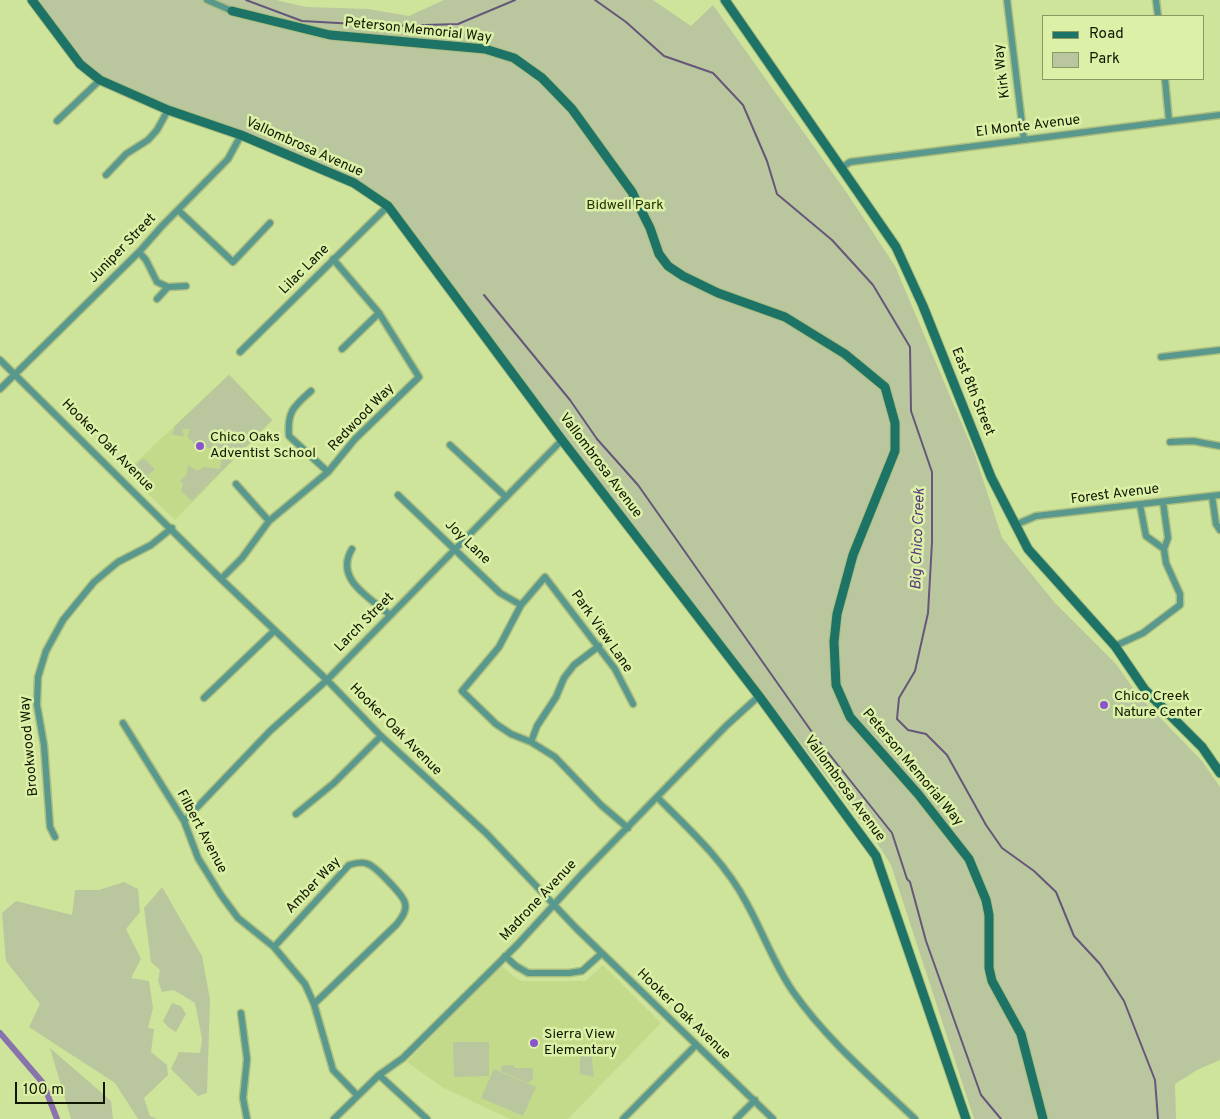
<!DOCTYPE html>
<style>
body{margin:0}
#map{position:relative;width:1220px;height:1119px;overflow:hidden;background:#cfe49b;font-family:Overpass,sans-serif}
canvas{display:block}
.legend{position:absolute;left:1042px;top:15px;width:162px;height:65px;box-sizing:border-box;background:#dcf1a7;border:1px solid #8a9964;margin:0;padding:6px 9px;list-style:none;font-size:15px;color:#101600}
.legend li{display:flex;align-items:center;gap:10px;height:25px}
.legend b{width:25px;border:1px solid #8a9964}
.scale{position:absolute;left:15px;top:1082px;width:90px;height:22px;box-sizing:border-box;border:2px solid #101600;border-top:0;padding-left:6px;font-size:15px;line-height:18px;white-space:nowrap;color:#101600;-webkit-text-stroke:4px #dcf1a7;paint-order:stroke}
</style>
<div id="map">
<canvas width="1220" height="1119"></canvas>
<ul class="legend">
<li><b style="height:6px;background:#1e7367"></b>Road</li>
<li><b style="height:14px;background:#bac69e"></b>Park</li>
</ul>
<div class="scale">100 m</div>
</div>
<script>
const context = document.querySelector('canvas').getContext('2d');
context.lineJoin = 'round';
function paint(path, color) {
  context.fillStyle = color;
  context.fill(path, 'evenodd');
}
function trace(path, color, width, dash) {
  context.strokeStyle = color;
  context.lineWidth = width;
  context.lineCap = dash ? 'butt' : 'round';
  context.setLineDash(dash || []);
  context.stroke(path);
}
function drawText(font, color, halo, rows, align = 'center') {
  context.font = font + ' Overpass,sans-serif';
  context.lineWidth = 5;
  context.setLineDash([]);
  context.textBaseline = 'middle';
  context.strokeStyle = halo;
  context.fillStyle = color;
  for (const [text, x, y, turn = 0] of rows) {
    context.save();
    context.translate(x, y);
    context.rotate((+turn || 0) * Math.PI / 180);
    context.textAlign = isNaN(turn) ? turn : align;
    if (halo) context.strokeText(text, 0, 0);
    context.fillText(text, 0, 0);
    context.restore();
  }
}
paint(new Path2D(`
 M 229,374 L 273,420 L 175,520 L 126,472 Z
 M 501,965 L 514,977 L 522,981 L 586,981 L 603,965 L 661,1023 L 568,1119 L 510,1119 L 442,1087 L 407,1062 Z`), '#c3da8a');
paint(new Path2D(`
 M 32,0 L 276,0 L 306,7 L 368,9 L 409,16 L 444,0 L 653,0 L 691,26 L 713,5 L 849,196 L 895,266 L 975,455 L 1002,538 L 1055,603 L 1116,664 L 1137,694 L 1202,761 L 1220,787 L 1220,1060 L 1197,1070 L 1175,1084 L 1176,1119 L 974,1119 L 891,865 L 876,841 L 388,206 L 354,183 L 121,90 L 80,64 Z
 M 229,375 L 272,420 L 192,501 L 181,491 L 183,484 L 180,481 L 187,474 L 188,465 L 197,471 L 204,467 L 220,469 L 223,451 L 195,445 L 188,437 L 189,429 L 182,429 L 184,436 L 172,435 L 175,426 Z
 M 142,459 L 145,459 L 155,469 L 148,475 L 150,477 L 143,488 L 130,475 L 130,471 Z
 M 124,882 L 138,889 L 140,912 L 126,929 L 141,959 L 131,978 L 149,981 L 153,1008 L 148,1028 L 154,1029 L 151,1052 L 167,1065 L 168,1075 L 144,1098 L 150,1116 L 157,1119 L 138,1119 L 115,1083 L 29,1027 L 40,1004 L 6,961 L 2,913 L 16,901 L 72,915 L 75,890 L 99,890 Z
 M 162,887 L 202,956 L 210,999 L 207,1093 L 198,1096 L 171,1069 L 179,1052 L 200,1053 L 202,1039 L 195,1003 L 174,990 L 162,992 L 158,981 L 160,970 L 151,962 L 144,908 Z
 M 172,1003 L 181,1006 L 186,1014 L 176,1032 L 168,1027 L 163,1021 Z
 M 453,1042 L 489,1042 L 489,1076 L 454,1077 Z
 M 50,1048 L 111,1101 L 113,1119 L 71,1119 Z
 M 580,1051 L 591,1051 L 594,1077 L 580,1074 Z
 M 514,1065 L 514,1068 L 533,1068 L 533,1079 L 528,1083 L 501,1071 L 501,1066 Z
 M 494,1069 L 536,1087 L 523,1116 L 481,1098 Z`), '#bac69e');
trace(new Path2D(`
 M 246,0 L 302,21 L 392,26 L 458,24 L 515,0
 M 595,0 L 626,22 L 664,56 L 713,73 L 743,105 L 767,161 L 777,194 L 832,240 L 873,285 L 910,347 L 911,411 L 932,472 L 932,542 L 928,613 L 915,671 L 899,698 L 897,719 L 908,730 L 926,734 L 947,755 L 986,825 L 1002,848 L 1034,871 L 1056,892 L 1074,936 L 1100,964 L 1124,1001 L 1155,1080 L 1158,1119
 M 484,295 L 570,400 L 597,439 L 638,485 L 814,735 L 892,833 L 907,879 L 910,882 L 926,941 L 981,1095 L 1001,1119`), '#655779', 2);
trace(new Path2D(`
 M 0,1033 L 43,1083 L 57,1119`), '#8973ad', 6);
const street = new Path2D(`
 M 207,0 L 232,11
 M 1007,0 L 1024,140
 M 1156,0 L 1158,16
 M 1165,79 L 1169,121
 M 57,121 L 100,80
 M 841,168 L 850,162 L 1220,115
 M 106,175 L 126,154 L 148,140 L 157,130 L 168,110
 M 178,210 L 233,262 L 270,223
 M 139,252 L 146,260 L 157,282 L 168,287 L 186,286
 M 157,299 L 168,287
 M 342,349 L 379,313
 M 240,352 L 388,206
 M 1161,357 L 1220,350
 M 0,360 L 221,579 L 327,680 L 381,736 L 486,833 L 576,928 L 773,1119
 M 0,389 L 139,252 L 162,226 L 228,159 L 241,135
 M 311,391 C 293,407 287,412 289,436 L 328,472
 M 1170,442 L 1193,441 L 1220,446
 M 450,445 L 505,496
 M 236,484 L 269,521
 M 398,495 L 500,593 L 521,605
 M 1212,496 L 1216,524 L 1220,530
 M 1140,505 L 1146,536 L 1164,549
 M 1015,525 L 1036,516 L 1220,495
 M 352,549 C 334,579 369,597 390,615
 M 221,579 L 242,558 L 269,521 L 328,472 L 355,439 L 419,377 L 379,313 L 333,259
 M 1115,646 L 1143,633 L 1180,605 L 1180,594 L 1166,563 L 1164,549 L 1168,538 L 1163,502
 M 204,698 L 274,631
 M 123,723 L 184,821 L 198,858 L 221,895 L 238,918 L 274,947 L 305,984 L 314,1004 L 333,1070 L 357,1095
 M 531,742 L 537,726 L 556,697 L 564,678 L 574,665 L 599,646
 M 658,798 C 690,830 725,862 746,902 C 763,932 774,965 794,993 C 828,1041 873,1079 915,1119
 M 296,814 L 334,783 L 381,736
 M 184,821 L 270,731 L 327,680 L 562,440
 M 628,828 L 601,805 L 555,757 L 531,742 L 511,734 L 496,724 L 462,691 L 499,647 L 521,605 L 545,577 L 615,669 L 633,704
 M 55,837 L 50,827 L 44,745 L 37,705 L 38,677 L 46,651 L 63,620 L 94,582 L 118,562 L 151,545 L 172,528
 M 274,947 L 349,865 C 355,863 362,861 368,864 C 376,867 403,895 405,903 C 407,911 402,917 397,924 L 314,1004
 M 505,956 L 516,966 L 528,973 L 569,973 L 582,971 L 602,953
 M 241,1013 L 247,1059 L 243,1098 L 247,1119
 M 379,1075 L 427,1119
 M 334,1119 L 379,1075 L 403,1058 L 517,945 L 582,874 L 726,726 L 759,696
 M 623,1119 L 696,1045
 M 736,1119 L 755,1100`);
const secondary = new Path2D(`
 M 32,0 L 80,64 L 100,80 L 168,110 L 241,135 L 354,183 L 388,206 L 562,440 L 759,696 L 876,856 L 966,1119
 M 725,0 L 896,247 L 923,306 L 991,477 L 1028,549 L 1115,646 L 1145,690 L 1202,747 L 1220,773
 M 232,11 L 330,35 L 485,49 L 514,58 L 542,78 L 572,109 L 632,192 L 650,228 L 659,254 L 668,266 L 683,276 L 718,293 L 785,317 L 845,354 L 885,387 L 895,423 L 895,451 L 853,555 L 837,614 L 834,642 L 836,685 L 850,717 L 918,794 L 969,859 L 986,900 L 989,915 L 989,968 L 992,981 L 1021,1034 L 1043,1119`);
trace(street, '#adbf7f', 9);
trace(secondary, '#adbf7f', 11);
trace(street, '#59988d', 6);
trace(secondary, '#1e7367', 9);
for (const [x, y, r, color] of [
 [200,446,5,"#8a54cc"],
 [1104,705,5,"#8a54cc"],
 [534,1043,5,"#8a54cc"]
]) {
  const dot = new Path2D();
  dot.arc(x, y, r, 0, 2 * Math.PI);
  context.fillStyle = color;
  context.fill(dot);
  trace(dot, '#dcf1a7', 2);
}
drawText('14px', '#101600', '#dcf1a7', [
 ["Peterson Memorial Way",418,31,6],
 ["Kirk Way",1003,71,-97],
 ["El Monte Avenue",1028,127,-7],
 ["Vallombrosa Avenue",304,148,24],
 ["Juniper Street",123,249,-46],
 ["Lilac Lane",305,270,-45],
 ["East 8th Street",972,392,68],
 ["Redwood Way",362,418,-46],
 ["Hooker Oak Avenue",107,446,45],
 ["Vallombrosa Avenue",600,466,53],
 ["Forest Avenue",1115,495,-7],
 ["Joy Lane",467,543,44],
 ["Larch Street",365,623,-45],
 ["Park View Lane",601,632,55],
 ["Hooker Oak Avenue",395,730,45],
 ["Brookwood Way",30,746,-95],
 ["Peterson Memorial Way",912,768,50],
 ["Vallombrosa Avenue",844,789,54],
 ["Filbert Avenue",201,832,62],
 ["Amber Way",314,886,-46],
 ["Madrone Avenue",539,901,-47],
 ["Hooker Oak Avenue",683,1015,44]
]);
drawText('14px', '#253000', '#dcf1a7', [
 ["Bidwell Park",625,206]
]);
drawText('14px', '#101600', '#dcf1a7', [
 ["Chico Oaks",210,438],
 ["Adventist School",210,454],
 ["Chico Creek",1114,697],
 ["Nature Center",1114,713],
 ["Sierra View",544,1035],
 ["Elementary",544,1051]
], 'left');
drawText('italic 15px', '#57377f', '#dcf1a7', [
 ["Big Chico Creek",919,539,-88]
]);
</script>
